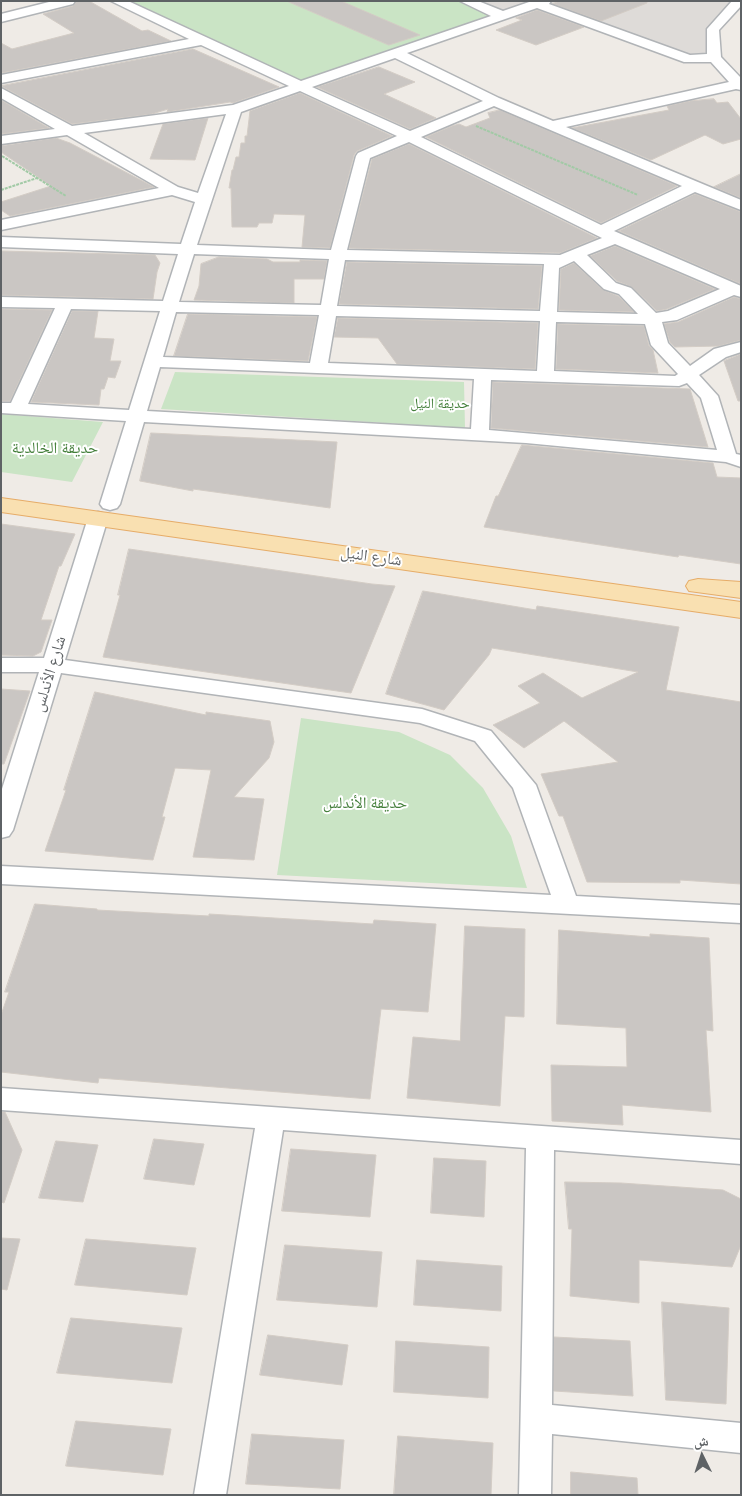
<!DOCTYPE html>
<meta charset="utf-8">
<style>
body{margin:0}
#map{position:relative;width:742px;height:1496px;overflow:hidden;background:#efebe6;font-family:"Space Grotesk","Noto Naskh Arabic",sans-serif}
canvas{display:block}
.frame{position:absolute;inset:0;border:2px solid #5e6265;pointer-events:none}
.north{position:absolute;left:677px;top:1431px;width:50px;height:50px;-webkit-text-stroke:4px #fff;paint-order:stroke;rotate:356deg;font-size:14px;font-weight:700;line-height:20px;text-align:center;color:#5e6265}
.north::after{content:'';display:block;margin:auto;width:18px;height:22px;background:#5e6265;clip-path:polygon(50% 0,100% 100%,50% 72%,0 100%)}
</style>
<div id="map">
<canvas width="742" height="1496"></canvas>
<div class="frame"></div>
<div class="north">ش</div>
</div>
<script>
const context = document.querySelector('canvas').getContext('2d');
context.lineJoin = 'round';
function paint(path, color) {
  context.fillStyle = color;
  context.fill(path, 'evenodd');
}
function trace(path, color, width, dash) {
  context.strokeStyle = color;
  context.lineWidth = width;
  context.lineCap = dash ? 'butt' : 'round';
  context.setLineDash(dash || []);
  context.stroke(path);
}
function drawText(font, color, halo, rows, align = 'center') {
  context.font = font + ' "Space Grotesk","Noto Naskh Arabic",sans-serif';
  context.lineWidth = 4;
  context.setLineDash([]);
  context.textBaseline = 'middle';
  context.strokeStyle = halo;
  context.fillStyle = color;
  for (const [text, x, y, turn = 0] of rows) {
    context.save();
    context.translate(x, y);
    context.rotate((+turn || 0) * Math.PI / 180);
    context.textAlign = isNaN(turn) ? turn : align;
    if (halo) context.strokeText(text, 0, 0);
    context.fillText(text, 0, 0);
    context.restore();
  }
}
paint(new Path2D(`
 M 466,1 L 739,1 L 713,29 L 714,58 L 689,59 L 538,4 L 503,16 Z`), '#dedbd8');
paint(new Path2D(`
 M 117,1 L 466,1 L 503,16 L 300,86 Z
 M 175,372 L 464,382 L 465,428 L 161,409 Z
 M 1,414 L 103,422 L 72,482 L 1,472 Z
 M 301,718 L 399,732 L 450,755 L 483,788 L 511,836 L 527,888 L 277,875 Z`), '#cae4c5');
const building = new Path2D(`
 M 77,1 L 89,1 L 142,31 L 148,30 L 171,41 L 1,73 L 1,43 L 12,49 L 74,33 L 43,14 L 73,6 Z
 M 287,1 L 341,1 L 420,35 L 389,45 Z
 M 559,1 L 647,1 L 647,3 L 601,21 L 553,4 Z
 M 537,10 L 584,27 L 536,45 L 496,30 L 522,20 L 516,18 Z
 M 193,49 L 279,87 L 233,103 L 230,102 L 167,112 L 168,109 L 152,114 L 72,124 L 1,86 Z
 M 379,67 L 415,82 L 384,94 L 436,118 L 410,129 L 317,87 Z
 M 300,93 L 392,136 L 357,151 L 354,155 L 330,248 L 302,247 L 305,215 L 274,214 L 272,223 L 259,223 L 257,227 L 232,227 L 231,188 L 229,188 L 232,170 L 233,170 L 236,157 L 239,157 L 241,143 L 245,143 L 245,136 L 247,136 L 250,111 Z
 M 714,99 L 717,103 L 728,102 L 741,119 L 741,139 L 723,144 L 705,135 L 651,160 L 572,128 L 669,110 L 667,106 L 690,101 Z
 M 1,100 L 49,128 L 1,134 Z
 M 500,110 L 677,186 L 601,223 L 426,137 L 452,126 L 459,124 L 466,127 L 490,118 L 488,113 Z
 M 208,118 L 195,160 L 150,159 L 163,124 Z
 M 56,138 L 70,143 L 154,187 L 10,216 L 1,210 L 1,202 L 51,186 L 1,152 L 1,146 Z
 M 409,144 L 597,238 L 560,253 L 349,248 L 372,159 Z
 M 741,174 L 741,198 L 714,187 Z
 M 695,194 L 741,212 L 741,284 L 619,231 Z
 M 615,246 L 715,289 L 667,309 L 657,311 L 632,287 L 617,281 L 590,256 Z
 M 1,251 L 155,255 L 160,263 L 157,272 L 153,299 L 1,295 Z
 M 219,257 L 267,259 L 273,262 L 300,262 L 300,260 L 327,261 L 324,279 L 294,279 L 294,303 L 194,300 L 199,286 L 201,264 Z
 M 347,262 L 542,266 L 538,309 L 339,304 Z
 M 574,263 L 603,290 L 618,296 L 634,312 L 559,310 L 561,269 Z
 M 734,297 L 741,299 L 741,340 L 719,346 L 675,347 L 670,342 L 664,324 L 678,322 Z
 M 1,309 L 52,310 L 10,401 L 1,401 Z
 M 72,311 L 98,311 L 94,338 L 114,339 L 110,361 L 121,361 L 115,378 L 108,377 L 104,389 L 101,389 L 99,405 L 31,402 Z
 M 188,314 L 317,317 L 308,361 L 174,356 Z
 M 338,318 L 538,323 L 535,369 L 397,364 L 378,338 L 334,337 Z
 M 558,324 L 644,326 L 649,346 L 653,350 L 658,373 L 556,369 Z
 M 741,354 L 741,401 L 738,401 L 724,361 Z
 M 493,382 L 690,389 L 708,447 L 491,428 Z
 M 151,433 L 337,442 L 330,508 L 193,489 L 193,491 L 140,481 Z
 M 522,445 L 713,463 L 717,477 L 741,478 L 741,564 L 679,555 L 678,557 L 484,527 L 496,496 L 498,496 Z
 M 1,524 L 75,534 L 61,566 L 59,566 L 41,620 L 52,620 L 41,652 L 33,656 L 1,655 Z
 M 129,549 L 372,584 L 395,586 L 351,693 L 103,657 L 120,595 L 118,595 Z
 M 423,591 L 536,610 L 537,606 L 679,627 L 666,690 L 741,702 L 741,884 L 680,880 L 680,883 L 587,882 L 563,816 L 559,816 L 541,774 L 618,762 L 564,721 L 524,748 L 493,725 L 540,703 L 518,686 L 543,673 L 582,698 L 638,672 L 492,648 L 489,655 L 444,710 L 386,694 Z
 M 1,689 L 30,691 L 4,764 L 1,764 Z
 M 95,692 L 206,715 L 206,712 L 270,721 L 274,742 L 269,758 L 234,797 L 264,799 L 254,860 L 193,857 L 211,770 L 175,768 L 162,817 L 165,817 L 153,860 L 45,851 L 66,790 L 64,790 Z
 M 35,904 L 97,909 L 97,910 L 209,916 L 209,914 L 373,924 L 374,920 L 436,924 L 428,1012 L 381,1009 L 370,1099 L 99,1078 L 98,1083 L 1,1072 L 1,1015 L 9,992 L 5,992 Z
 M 465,926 L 525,929 L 524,1017 L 505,1016 L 500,1106 L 407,1098 L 413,1037 L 460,1041 Z
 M 559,930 L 650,937 L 650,934 L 709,938 L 713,1031 L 706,1030 L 711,1112 L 622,1105 L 623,1125 L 552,1121 L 551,1065 L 627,1067 L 626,1028 L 557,1024 Z
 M 1,1112 L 5,1112 L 22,1150 L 4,1203 L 1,1202 Z
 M 154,1139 L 204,1144 L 194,1185 L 144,1179 Z
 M 56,1141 L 98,1145 L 83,1202 L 39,1198 Z
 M 291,1149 L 376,1155 L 370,1217 L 282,1211 Z
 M 434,1158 L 486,1161 L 484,1217 L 431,1213 Z
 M 565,1182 L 621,1183 L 723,1190 L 741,1199 L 741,1245 L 732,1267 L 639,1260 L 639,1303 L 570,1296 L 572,1229 L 569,1229 Z
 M 1,1238 L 20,1239 L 7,1290 L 1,1289 Z
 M 86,1239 L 196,1248 L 187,1295 L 75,1285 Z
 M 285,1245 L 382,1252 L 377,1307 L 277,1300 Z
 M 417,1260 L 502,1266 L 501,1311 L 414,1305 Z
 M 662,1302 L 729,1308 L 726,1404 L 666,1400 Z
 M 71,1318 L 182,1328 L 172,1383 L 57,1373 Z
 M 268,1335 L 348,1345 L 342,1385 L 260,1375 Z
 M 554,1337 L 630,1341 L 633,1396 L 554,1391 Z
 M 396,1341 L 489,1347 L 488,1398 L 394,1392 Z
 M 76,1421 L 171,1429 L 163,1475 L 66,1466 Z
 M 252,1434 L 344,1440 L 340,1489 L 246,1484 Z
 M 398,1436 L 493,1443 L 491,1495 L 394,1495 Z
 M 571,1472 L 637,1478 L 638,1495 L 571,1495 Z`);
paint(building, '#cac6c3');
trace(building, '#d3ccc5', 1);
const minor = new Path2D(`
 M 53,1 L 75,1 L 73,4 L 1,22 L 1,14 Z
 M 111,1 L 128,1 L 301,81 L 491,16 L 460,1 L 478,1 L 503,11 L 532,1 L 551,1 L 549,4 L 690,55 L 707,54 L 707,29 L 732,1 L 741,1 L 741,6 L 719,30 L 721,57 L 741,78 L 741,90 L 736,89 L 566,127 L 741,200 L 741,210 L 695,192 L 614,231 L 741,286 L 741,297 L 734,295 L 677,320 L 662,322 L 668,343 L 690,366 L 714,349 L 741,342 L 741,352 L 726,357 L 699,375 L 718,396 L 736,454 L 741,455 L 741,467 L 726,462 L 526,443 L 144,422 L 120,504 L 117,508 L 110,510 L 103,508 L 100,504 L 126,421 L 1,413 L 1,403 L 11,403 L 55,308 L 1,307 L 1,297 L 163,301 L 178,254 L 1,247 L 1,237 L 181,244 L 195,202 L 172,195 L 1,230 L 1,220 L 159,188 L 67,135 L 1,144 L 1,136 L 55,129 L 1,98 L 1,88 L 72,126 L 233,105 L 289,86 L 201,45 L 1,83 L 1,75 L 189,39 ZM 537,8 L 684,62 L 711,62 L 729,82 L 553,121 L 499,98 L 407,53 ZM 395,58 L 483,101 L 410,131 L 312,87 ZM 300,91 L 397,136 L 358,153 L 356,156 L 331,250 L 197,245 L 241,112 ZM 494,106 L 682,186 L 601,225 L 421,137 ZM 226,114 L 198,193 L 178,187 L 84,133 ZM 409,142 L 602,238 L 560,255 L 347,250 L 370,158 ZM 615,244 L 720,289 L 668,311 L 656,313 L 631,288 L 616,283 L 587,255 ZM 194,254 L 329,259 L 321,305 L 179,302 ZM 345,260 L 544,264 L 540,311 L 337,306 ZM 574,261 L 604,289 L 619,294 L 638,314 L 557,312 L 559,268 ZM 71,309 L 160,311 L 129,410 L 28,404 ZM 176,312 L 319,315 L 310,363 L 163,357 ZM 336,316 L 540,321 L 537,371 L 328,363 ZM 556,322 L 645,324 L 651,345 L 678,374 L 675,376 L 554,371 ZM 160,367 L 474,379 L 471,429 L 147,411 ZM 491,380 L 679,386 L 687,383 L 701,398 L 717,450 L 489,430 Z
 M 98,512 L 105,514 L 108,518 L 65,660 L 422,709 L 491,731 L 536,785 L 576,896 L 741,905 L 741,923 L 1,884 L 1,866 L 551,895 L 513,788 L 475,741 L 420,723 L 61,673 L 13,830 L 9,836 L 1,838 L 1,792 L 39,672 L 1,672 L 1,658 L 44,658 L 88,518 L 91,514 Z
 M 1,1088 L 741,1140 L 741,1164 L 554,1150 L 552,1405 L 741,1423 L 741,1453 L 552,1434 L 551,1495 L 519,1495 L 526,1148 L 283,1130 L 226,1495 L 194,1495 L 255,1128 L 1,1110 Z`);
const major = new Path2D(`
 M 1,498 L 741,602 L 741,618 L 1,512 Z
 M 698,579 L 741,582 L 741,598 L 689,591 L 686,586 L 689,581 Z`);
trace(minor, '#b1b4b7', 3);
trace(major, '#e6ac68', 2);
trace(new Path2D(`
 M 476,126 L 638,195
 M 2,156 L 66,196
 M 1,190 L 37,178`), '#a2caa6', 2, [3, 1]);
paint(minor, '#fff');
paint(major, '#f9e0b1');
drawText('14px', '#447f3b', '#fff', [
 ["حديقة النيل",440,404]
]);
drawText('16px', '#447f3b', '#fff', [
 ["حديقة الخالدية",55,449],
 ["حديقة الأندلس",365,804]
]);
drawText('16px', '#5e6265', '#fff', [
 ["شارع النيل",371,557,8],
 ["شارع الأندلس",50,674,-73]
]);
</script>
